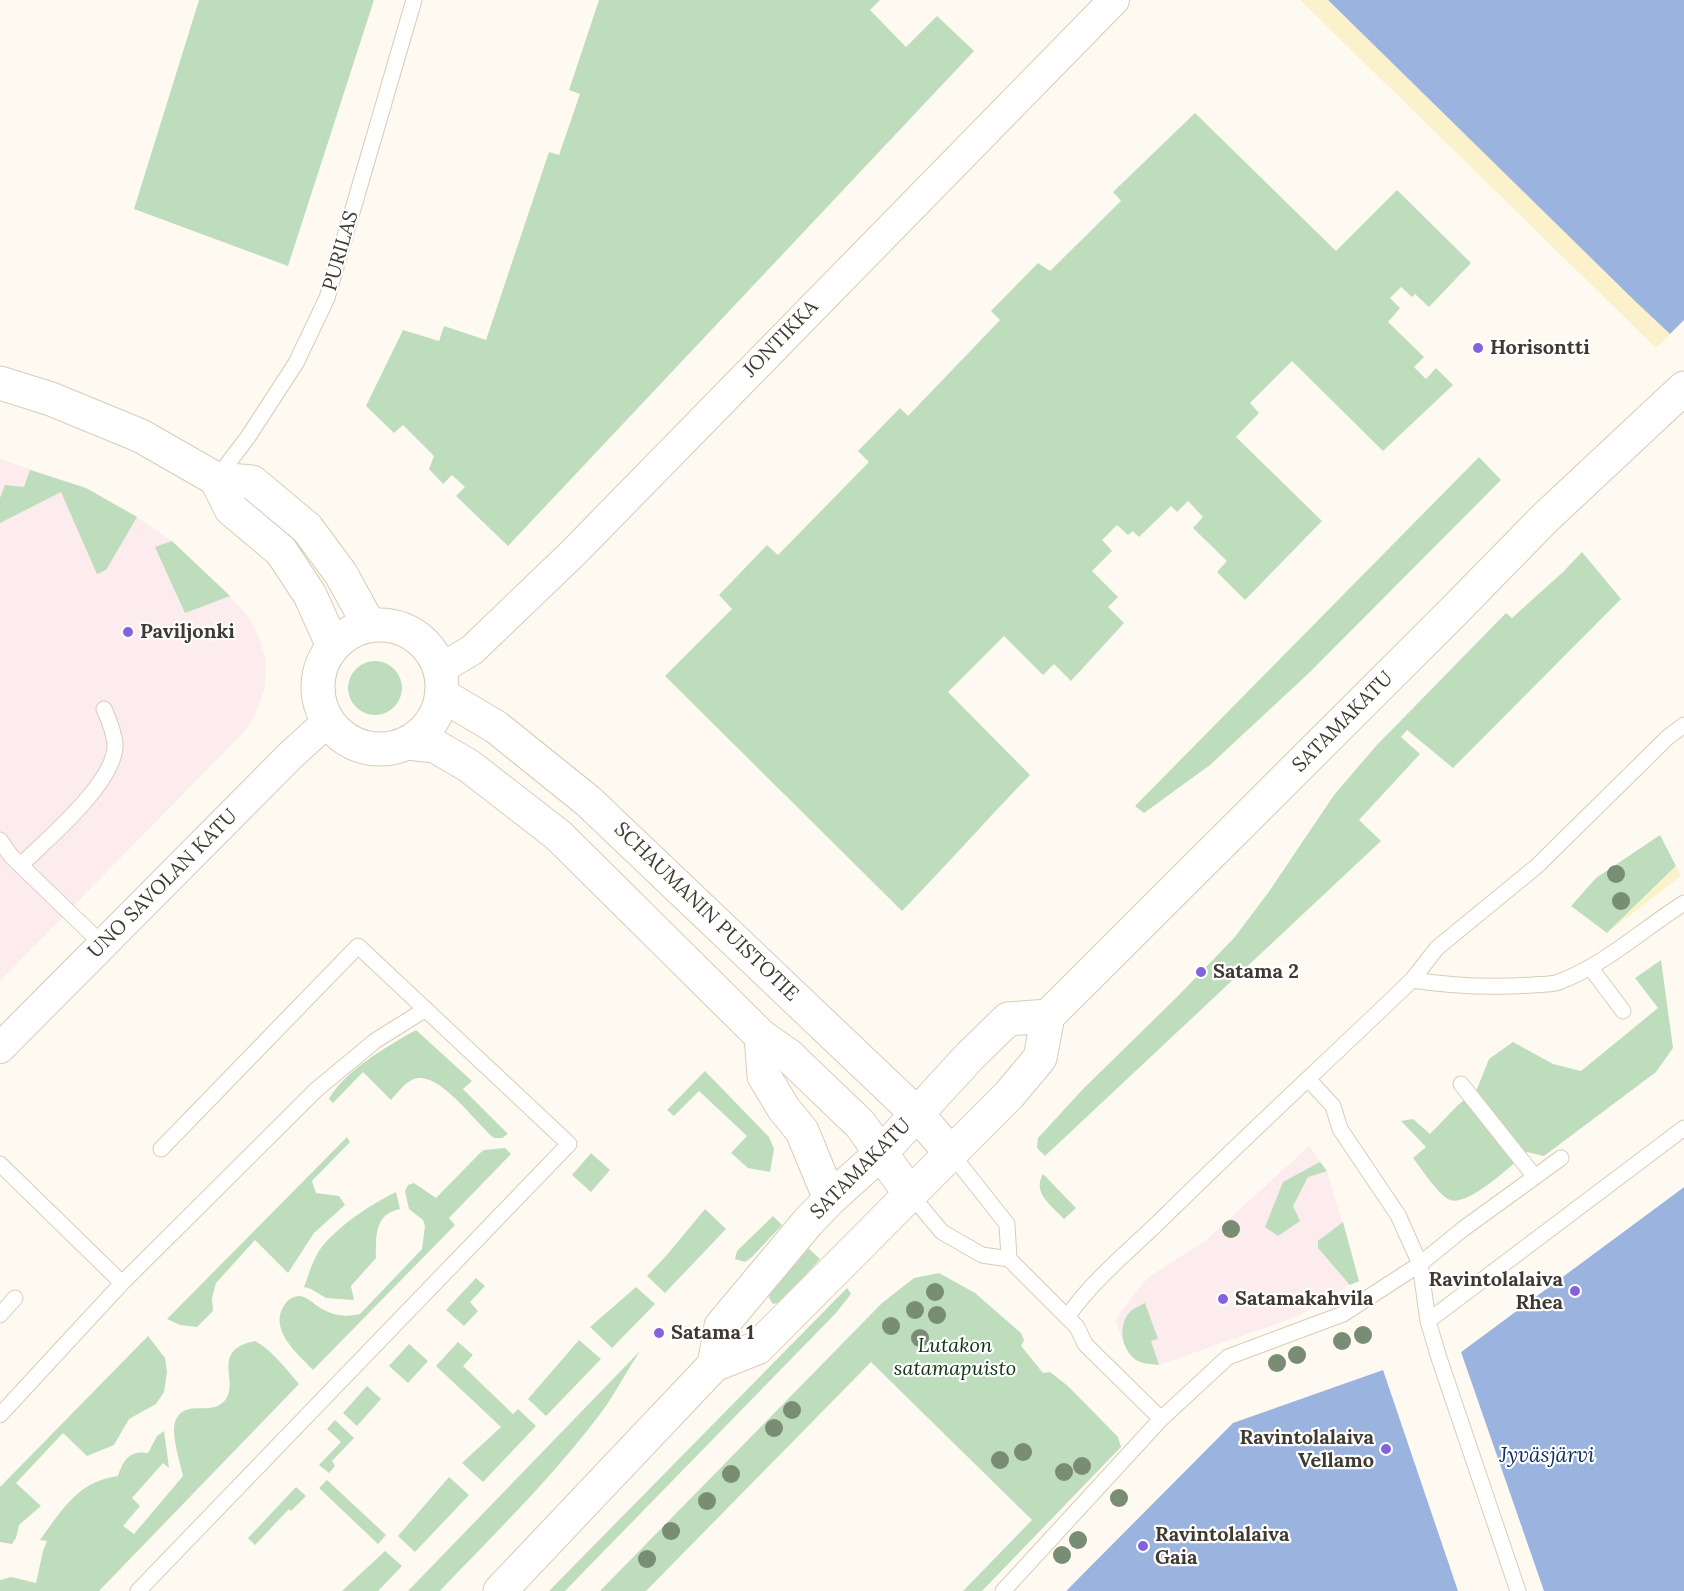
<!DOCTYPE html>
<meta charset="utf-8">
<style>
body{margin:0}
canvas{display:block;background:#fffaf1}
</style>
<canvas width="1684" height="1591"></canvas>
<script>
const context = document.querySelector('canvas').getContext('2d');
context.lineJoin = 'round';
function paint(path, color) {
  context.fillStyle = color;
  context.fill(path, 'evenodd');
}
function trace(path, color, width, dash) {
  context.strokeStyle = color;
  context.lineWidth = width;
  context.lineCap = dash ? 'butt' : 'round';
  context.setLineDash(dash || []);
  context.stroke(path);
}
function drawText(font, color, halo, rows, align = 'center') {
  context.font = font + ' Lora,serif';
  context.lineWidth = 4.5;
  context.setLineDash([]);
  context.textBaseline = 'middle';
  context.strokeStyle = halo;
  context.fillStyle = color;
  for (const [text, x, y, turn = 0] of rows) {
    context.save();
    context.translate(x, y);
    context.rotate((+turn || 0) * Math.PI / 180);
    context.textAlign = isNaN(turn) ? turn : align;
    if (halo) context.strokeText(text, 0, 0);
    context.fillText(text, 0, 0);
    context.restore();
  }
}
paint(new Path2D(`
 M 0,459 L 86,488 L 137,517 L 172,541 L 230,596 L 251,620 L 260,640 L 266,661 L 265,686 L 255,716 L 243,733 L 0,981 Z
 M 1309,1146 L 1327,1171 L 1359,1281 L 1349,1285 L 1299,1316 L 1159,1365 L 1136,1360 L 1126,1348 L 1115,1320 L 1137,1290 L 1150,1276 L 1205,1241 Z`), '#fcecee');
paint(new Path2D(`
 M 199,0 L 374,0 L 288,266 L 134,209 Z
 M 599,0 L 880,0 L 870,10 L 906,47 L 937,16 L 974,51 L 508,546 L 456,496 L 465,487 L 452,475 L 443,484 L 429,469 L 434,456 L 403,425 L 394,433 L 366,406 L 403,330 L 439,341 L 444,326 L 486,340 L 549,152 L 559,155 L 580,94 L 569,90 Z
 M 1195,113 L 1336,251 L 1397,190 L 1471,263 L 1429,307 L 1415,294 L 1412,297 L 1401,287 L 1390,298 L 1400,308 L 1388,322 L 1424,357 L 1414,367 L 1426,379 L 1436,368 L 1453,385 L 1383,451 L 1292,361 L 1250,403 L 1259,413 L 1236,437 L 1322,521 L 1245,600 L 1217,572 L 1227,561 L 1193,528 L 1203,517 L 1188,501 L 1177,512 L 1171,506 L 1139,537 L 1133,531 L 1128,535 L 1117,525 L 1102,540 L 1112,551 L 1092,571 L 1118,597 L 1108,607 L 1124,623 L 1071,681 L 1054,664 L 1043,675 L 1004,636 L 948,692 L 1030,775 C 986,820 945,867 902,911 L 665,676 L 732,609 L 719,595 L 767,545 L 778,555 L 869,462 L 858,451 L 900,408 L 908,416 L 1000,320 L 991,311 L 1038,263 L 1050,271 L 1121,201 L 1113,192 Z
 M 1479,457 L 1501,480 L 1309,673 L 1210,765 L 1144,813 L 1135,806 Z
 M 30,470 L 86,488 L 137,517 L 106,570 L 97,574 L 61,492 L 0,523 L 0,498 L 5,485 L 24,487 Z
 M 172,541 L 230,596 L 185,613 L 155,547 Z
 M 1582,552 L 1621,599 L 1453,768 L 1407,730 L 1401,737 L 1420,754 L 1359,820 L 1381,841 L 1045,1156 L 1037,1148 L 1038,1138 L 1083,1089 L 1178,996 L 1234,938 L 1268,893 L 1334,795 L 1376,746 L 1506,613 L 1512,618 L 1563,572 Z
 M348 688a27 27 0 1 1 54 0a27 27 0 1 1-54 0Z
 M 1660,835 L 1676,866 L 1607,933 L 1571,906 L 1596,878 Z
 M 1661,960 L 1673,1048 L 1656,1072 L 1544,1156 L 1527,1152 C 1513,1164 1468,1207 1450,1200 C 1439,1196 1421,1168 1413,1158 L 1426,1147 L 1401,1121 L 1413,1119 L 1430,1134 L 1458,1105 L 1477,1089 L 1489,1059 L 1513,1042 L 1553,1064 L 1581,1071 L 1658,1008 L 1635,978 Z
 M 416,1030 L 472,1081 L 463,1089 L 508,1134 L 502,1138 L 494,1138 C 476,1124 437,1067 412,1080 C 404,1084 397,1093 391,1100 L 363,1072 L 333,1103 L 329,1099 C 345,1070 388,1046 416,1030 Z
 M 705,1071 L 769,1137 L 774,1149 L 770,1172 L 748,1168 L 731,1153 L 747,1136 L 699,1091 L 674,1116 L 667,1110 Z
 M 347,1137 L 350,1142 L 312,1181 L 316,1193 L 339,1196 L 345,1205 L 314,1233 L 288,1273 L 255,1240 L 216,1283 L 212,1298 L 213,1311 L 197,1327 L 180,1325 L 167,1319 Z
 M 505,1148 L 511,1154 L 449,1218 L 455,1225 L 313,1370 C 298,1354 267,1329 285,1304 C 288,1299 294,1296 300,1296 C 306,1297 311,1301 316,1305 C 330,1315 343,1318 360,1314 L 422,1249 L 425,1226 L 423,1220 L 409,1209 L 405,1191 L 408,1185 L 414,1183 L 436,1198 L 480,1153 L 484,1150 Z
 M 591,1153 L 610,1170 L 591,1192 L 572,1175 Z
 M 1320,1162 L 1327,1171 L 1308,1177 L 1293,1206 L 1300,1221 L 1278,1236 L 1265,1227 L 1283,1182 Z
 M 1043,1174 L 1076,1208 L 1064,1219 C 1051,1205 1032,1193 1043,1174 Z
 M 396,1192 L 400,1209 C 374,1214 376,1237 376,1258 L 351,1286 L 354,1300 L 326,1298 L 311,1289 L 304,1287 C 309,1274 313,1259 321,1248 C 339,1225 370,1205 396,1192 Z
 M 705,1209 L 726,1229 L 665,1293 L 647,1276 L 666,1256 Z
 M 773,1216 L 782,1225 L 752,1257 L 745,1262 L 735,1259 L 737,1251 Z
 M 1343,1222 L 1359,1281 L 1350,1285 L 1318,1248 L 1318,1241 Z
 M 808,1248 L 820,1259 L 781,1302 L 773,1304 L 769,1298 L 770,1291 Z
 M 939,1273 L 975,1293 L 1021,1333 L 1024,1340 L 1021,1346 L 1043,1373 L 1050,1372 L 1068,1386 L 1118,1437 L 1121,1447 L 982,1591 L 963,1591 L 1032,1520 L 871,1362 L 646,1591 L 600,1591 L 882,1303 L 914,1278 Z
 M 476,1278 L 485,1286 L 470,1302 L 478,1311 L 464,1326 L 446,1310 Z
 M 636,1287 L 655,1304 L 612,1348 L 590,1327 Z
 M 847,1288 L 851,1294 L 836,1313 L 600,1555 L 565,1591 L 549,1591 Z
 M 1145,1303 L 1158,1339 L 1151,1341 L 1159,1365 C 1152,1364 1142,1364 1136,1360 C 1121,1349 1118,1327 1129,1313 C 1133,1308 1140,1306 1145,1303 Z
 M 148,1336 L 165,1358 L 167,1372 L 164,1392 L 156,1404 L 129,1419 L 114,1445 L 87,1456 L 63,1433 L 16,1483 L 41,1506 L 19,1525 L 16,1538 L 12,1544 L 0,1542 L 0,1487 Z
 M 579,1340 L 601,1359 L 546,1416 L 528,1399 Z
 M 255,1341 C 273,1351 286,1369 299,1384 L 99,1591 L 0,1591 L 0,1580 L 11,1577 L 36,1583 L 43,1551 L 47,1541 L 40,1540 C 62,1510 78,1481 118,1476 C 123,1460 130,1450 148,1453 L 157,1436 L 164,1431 L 169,1468 L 163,1463 L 132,1498 L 140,1506 L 123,1526 L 134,1534 L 183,1476 C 180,1462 171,1435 175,1422 C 185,1396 211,1419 226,1399 C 239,1380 210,1350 255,1341 Z
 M 458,1342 L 473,1355 L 463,1366 L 513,1414 L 518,1409 L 536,1426 L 483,1482 L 462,1463 L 501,1427 L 436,1366 Z
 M 409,1344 L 428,1361 L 408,1383 L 389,1366 Z
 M 640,1351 C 628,1369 618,1388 606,1406 C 557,1473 497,1531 440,1591 L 408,1591 Z
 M 367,1386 L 381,1399 L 357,1426 L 343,1413 Z
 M 335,1420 L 354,1438 L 332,1461 L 335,1466 L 329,1473 L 319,1465 L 341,1442 L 327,1429 Z
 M 449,1477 L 469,1495 L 415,1552 L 398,1536 Z
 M 327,1480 L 386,1535 L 378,1544 L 319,1488 Z
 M 296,1487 L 306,1496 L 291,1511 L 289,1509 L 255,1545 L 248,1538 Z
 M 385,1551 L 402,1566 L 378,1591 L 342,1591 Z`), '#bdddbc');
paint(new Path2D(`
 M 1300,0 L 1328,0 L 1671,334 L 1656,348 Z
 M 1676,866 L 1681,876 L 1607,933 Z`), '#fbf1cb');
paint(new Path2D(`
 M 1328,0 L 1684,0 L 1684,347 L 1636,302 Z
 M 1684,1187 L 1684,1591 L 1066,1591 L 1233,1423 L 1383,1370 L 1415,1366 L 1461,1352 Z`), '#9ab4df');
paint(new Path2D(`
 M 1684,320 L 1684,350 L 1668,336 Z
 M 1684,1184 L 1684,1187 L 1461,1352 L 1544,1591 L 1458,1591 L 1382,1367 L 1414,1363 L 1459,1349 Z
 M 1151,1499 L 1153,1501 L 1066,1591 L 1063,1591 Z`), '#fffaf1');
const lane = new Path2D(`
 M 216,479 L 248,437 L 296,363 L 327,298 L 414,0
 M 1684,725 L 1668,737 L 1537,866 L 1437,948 L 1412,980 C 1452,986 1492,988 1532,985 C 1541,984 1551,985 1559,982 C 1606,964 1643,929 1684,903
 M 0,840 L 11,856 L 103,945
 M 21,865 C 47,839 117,781 115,744 C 114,732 109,720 104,709
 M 1590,967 L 1623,1011
 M 1308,1079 L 1333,1106 L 1340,1129 L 1398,1215 L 1420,1264 L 1428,1321 L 1439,1358 L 1518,1591
 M 1461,1084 L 1535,1177
 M 950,1152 L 1007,1224 L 1009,1259
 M 0,1164 L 122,1283
 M 911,1195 L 942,1232 L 982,1255 L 1009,1259 L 1077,1327 L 1085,1344 L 1092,1351 L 1161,1419
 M 0,1315 L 15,1298
 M 1067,1317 C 1096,1276 1133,1248 1168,1213 C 1248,1134 1331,1058 1412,980
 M 1428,1321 L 1684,1128
 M 0,1415 L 122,1283 L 317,1089 L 375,1041 L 426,1009
 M 138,1591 L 569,1144 L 358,946 L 161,1149
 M 1003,1591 L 1161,1419 L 1228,1357 L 1343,1314 L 1420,1264 L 1463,1229 L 1561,1158`);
const street = new Path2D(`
 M 440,669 L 472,650 L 573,553 L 1114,0
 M 0,1048 L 291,755 L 328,721`);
const secondary = new Path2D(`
 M 0,383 L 51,399 L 141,436 L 216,479 L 252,482 L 307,528 L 341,574 L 369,625
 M 216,479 L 231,509 L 281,551 L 310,595 L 333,646
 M318 687a62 62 0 1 1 124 0a62 62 0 1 1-124 0Z
 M 442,695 L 496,727 L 588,801 L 917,1114 L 950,1152
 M 408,743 L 435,746 L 469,766 L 558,835 L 761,1036 L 788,1055 L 860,1124 L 911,1195
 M 761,1036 L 764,1076 L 784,1109 L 802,1131 L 830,1199
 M 714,1365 L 721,1326 L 808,1222 L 830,1199 L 880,1154 L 970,1056 L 1008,1019 L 1048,1016
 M 500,1591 L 714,1365 L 757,1348 L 1009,1095 L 1040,1058 L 1048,1016 L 1454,611 L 1545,518 L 1684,388`);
trace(lane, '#d9ccb8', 17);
trace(street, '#d9ccb8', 32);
trace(secondary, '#d9ccb8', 35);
trace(lane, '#fff', 15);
trace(street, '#fff', 30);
trace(secondary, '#fff', 33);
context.fillStyle = '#788d74';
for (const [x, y] of [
 [1616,874],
 [1621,901],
 [1231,1229],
 [935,1292],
 [915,1310],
 [937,1315],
 [891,1326],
 [1363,1335],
 [920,1338],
 [1342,1341],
 [1297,1355],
 [1277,1363],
 [792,1410],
 [774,1428],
 [1023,1452],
 [1000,1460],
 [1082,1466],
 [1064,1472],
 [731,1474],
 [1119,1498],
 [707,1501],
 [671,1531],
 [1078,1540],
 [1062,1555],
 [647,1559]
]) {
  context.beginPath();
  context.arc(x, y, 9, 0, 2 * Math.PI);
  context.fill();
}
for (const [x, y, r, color] of [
 [1478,348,6,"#8462dc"],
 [128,632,6,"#8462dc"],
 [1201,972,6,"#8462dc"],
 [1575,1291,6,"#8462dc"],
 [1223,1299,6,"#8462dc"],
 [659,1333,6,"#8462dc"],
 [1386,1449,6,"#8462dc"],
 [1143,1546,6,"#8462dc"]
]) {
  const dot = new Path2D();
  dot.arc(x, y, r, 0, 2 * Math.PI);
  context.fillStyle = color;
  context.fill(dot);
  trace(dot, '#fff', 2);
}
drawText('20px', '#3f3a31', '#fff', [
 ["PURILAS",341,251,-74],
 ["JONTIKKA",781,339,-46],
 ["SATAMAKATU",1343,722,-45],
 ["UNO SAVOLAN KATU",163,884,-45],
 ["SCHAUMANIN PUISTOTIE",706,912,44],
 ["SATAMAKATU",861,1169,-45]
]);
drawText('bold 20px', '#3f3a31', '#fff', [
 ["Horisontti",1490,348],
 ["Paviljonki",140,632],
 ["Satama 2",1213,972],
 ["Ravintolalaiva",1563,1280,"right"],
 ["Rhea",1563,1303,"right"],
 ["Satamakahvila",1235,1299],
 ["Satama 1",671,1333],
 ["Ravintolalaiva",1374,1438,"right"],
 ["Vellamo",1374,1461,"right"],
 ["Ravintolalaiva",1155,1535],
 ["Gaia",1155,1558]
], 'left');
drawText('italic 20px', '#0a340e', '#fff', [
 ["Lutakon",955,1346],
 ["satamapuisto",955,1369]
]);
drawText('italic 21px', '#112e62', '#fff', [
 ["Jyväsjärvi",1547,1456]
]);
</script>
